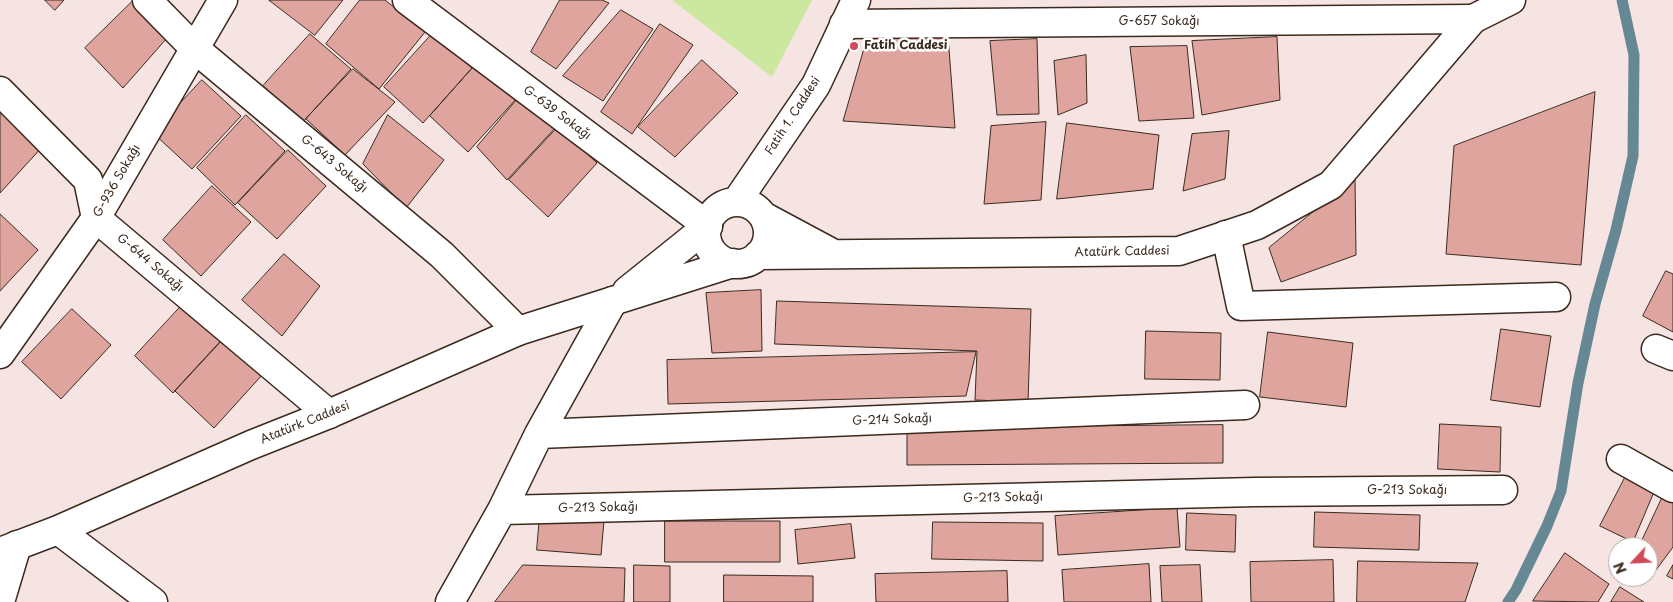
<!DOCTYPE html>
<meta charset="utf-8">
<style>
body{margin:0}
#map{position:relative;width:1673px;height:602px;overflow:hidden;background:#f5e4e2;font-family:"Playpen Sans",sans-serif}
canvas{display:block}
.north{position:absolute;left:1608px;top:537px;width:50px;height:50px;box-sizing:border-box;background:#fff;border:1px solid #b1aaa5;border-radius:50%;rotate:245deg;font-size:14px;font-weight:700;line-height:20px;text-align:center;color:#3b2a1e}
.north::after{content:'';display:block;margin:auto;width:18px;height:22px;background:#d1495b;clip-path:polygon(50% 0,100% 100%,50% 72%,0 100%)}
</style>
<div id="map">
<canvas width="1673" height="602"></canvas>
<div class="north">N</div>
</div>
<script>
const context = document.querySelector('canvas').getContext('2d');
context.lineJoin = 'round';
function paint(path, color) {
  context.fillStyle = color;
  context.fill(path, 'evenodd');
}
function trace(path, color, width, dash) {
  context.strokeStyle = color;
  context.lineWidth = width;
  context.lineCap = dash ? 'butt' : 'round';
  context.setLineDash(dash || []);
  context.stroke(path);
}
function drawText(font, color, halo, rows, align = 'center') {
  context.font = font + ' "Playpen Sans",sans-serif';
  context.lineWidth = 5;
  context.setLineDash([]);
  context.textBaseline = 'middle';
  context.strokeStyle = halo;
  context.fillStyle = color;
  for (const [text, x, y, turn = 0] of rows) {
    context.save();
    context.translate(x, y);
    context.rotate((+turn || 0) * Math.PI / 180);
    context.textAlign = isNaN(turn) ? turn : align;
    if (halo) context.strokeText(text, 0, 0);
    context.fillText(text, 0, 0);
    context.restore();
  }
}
paint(new Path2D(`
 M 672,0 L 812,0 L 772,77 Z`), '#cce89f');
trace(new Path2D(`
 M 1508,602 L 1516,590 L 1547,526 L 1561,491 L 1578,383 L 1595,304 L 1616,230 L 1633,156 L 1634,55 L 1622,0`), '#668894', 11);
const building = new Path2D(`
 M 45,0 L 64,0 L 55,10 Z
 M 134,0 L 167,38 L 123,88 L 85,48 Z
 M 269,0 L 343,0 L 315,35 Z
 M 360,0 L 385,0 L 425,32 L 379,89 L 326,44 Z
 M 560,0 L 602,0 L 609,3 L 556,69 L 531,52 Z
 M 621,10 L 653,29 L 603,101 L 563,76 Z
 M 660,24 L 693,45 L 632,134 L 601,112 Z
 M 433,33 L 472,68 L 423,123 L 384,87 Z
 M 310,34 L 351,69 L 302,123 L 263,86 Z
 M 948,36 L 955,128 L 843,121 L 867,38 Z
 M 1277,37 L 1280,100 L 1202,115 L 1192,41 Z
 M 1037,39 L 1039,114 L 997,115 L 990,41 Z
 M 1187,46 L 1194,118 L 1139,121 L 1130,47 Z
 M 1086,55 L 1087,103 L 1058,115 L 1054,61 Z
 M 702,60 L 738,93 L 675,157 L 638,127 Z
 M 478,62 L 517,98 L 468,152 L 430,116 Z
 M 353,69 L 395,102 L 345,155 L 306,119 Z
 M 202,80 L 241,116 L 192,169 L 153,133 Z
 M 1595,92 L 1581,265 L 1446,254 L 1454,146 Z
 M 521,95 L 556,127 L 507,180 L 477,147 Z
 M 5,109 L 44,145 L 0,193 L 0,114 Z
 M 246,115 L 285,151 L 235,205 L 197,168 Z
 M 388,115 L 444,160 L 406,208 L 363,164 Z
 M 1046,122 L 1041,200 L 984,204 L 991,126 Z
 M 1067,123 L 1159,135 L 1153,189 L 1057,199 Z
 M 558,127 L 597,163 L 548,217 L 509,180 Z
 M 1229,131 L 1225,179 L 1183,191 L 1192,134 Z
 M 288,150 L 326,186 L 277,239 L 238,203 Z
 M 1355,178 L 1356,255 L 1281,282 L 1269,248 Z
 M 212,186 L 251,222 L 201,276 L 163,240 Z
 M 0,214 L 38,250 L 0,291 Z
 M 284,254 L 320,286 L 282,336 L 242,300 Z
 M 1666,271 L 1673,274 L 1673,332 L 1643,316 Z
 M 761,290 L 762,351 L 712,353 L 706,293 Z
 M 777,301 L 1031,309 L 1028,402 L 975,400 L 977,351 L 775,344 Z
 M 184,303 L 223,339 L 173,393 L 135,356 Z
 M 72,309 L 111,345 L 61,399 L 22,362 Z
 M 1501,329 L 1551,336 L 1540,407 L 1491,400 Z
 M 1146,331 L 1221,333 L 1220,380 L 1145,379 Z
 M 1268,332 L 1353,343 L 1346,407 L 1260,397 Z
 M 224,338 L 263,374 L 214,428 L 175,391 Z
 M 976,352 L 966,396 L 668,404 L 667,360 Z
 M 1440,424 L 1501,427 L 1500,472 L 1438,469 Z
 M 1223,425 L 1223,463 L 907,465 L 907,428 Z
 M 1628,472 L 1656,487 L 1633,542 L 1600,526 Z
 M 1665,492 L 1673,497 L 1673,547 L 1656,570 L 1648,565 L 1648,547 L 1639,547 Z
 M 1177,508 L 1180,547 L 1058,555 L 1055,516 Z
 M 1315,512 L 1420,515 L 1419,550 L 1314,547 Z
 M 1187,513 L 1236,515 L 1235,552 L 1186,550 Z
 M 540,515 L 604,520 L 601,555 L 537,550 Z
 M 665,521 L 780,521 L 780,562 L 665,562 Z
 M 933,522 L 1043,523 L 1043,561 L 932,559 Z
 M 851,524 L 855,558 L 798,564 L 795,530 Z
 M 1565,553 L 1609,584 L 1598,602 L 1533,601 Z
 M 1333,560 L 1334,602 L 1251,602 L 1250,562 Z
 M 1358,561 L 1478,563 L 1465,602 L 1357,602 Z
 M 1149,564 L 1151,602 L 1064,602 L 1062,570 Z
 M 523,565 L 625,568 L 624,602 L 495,602 Z
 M 634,565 L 670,566 L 670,602 L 634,602 Z
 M 1200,565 L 1202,602 L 1162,602 L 1160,566 Z
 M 1673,565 L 1673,579 L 1667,576 Z
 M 1007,571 L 1008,602 L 876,602 L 875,574 Z
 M 724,575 L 813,576 L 813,602 L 724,602 Z
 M 1620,587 L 1644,602 L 1611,602 Z`);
paint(building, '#dea49d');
trace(building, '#3b2a1e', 1);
const minor = new Path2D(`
 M 147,0 L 194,48 L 442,255 L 518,331
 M 407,0 L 708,226
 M 844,24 L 1473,19
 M 0,91 L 88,180 L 96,218 L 329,414
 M 1226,235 L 1241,306 L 1556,297
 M 1656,349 L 1673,356
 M 539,434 L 1245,405
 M 1621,459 L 1673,488
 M 502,510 L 1255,492 L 1503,490
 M 58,530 L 153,602
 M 0,602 L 17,545
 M 450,602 L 502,510 L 539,434 L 613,301`);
const tertiary = new Path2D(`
 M 737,201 L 816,85 L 856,0
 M706 233a31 31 0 1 1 62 0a31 31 0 1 1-62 0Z
 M 763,216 L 832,253
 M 758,255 L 1179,251 L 1257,225 L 1331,185 L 1473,19 L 1511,0
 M 627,291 L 708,226
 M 0,354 L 96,218 L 223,0
 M 0,552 L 58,530 L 251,445 L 329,414 L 518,331 L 733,263`);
trace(minor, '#3b2a1e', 31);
trace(tertiary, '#3b2a1e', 31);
trace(minor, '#fff', 28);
trace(tertiary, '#fff', 28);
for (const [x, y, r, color] of [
 [854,46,5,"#d1495b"]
]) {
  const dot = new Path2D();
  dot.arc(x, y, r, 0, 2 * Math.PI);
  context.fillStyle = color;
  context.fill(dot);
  trace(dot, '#fff', 2);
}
drawText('12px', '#3b2a1e', '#fff', [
 ["G-657 Sokağı",1159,22],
 ["G-639 Sokağı",557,113,37],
 ["Fatih 1. Caddesi",793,116,-57],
 ["G-643 Sokağı",334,164,40],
 ["G-936 Sokağı",117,181,-60],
 ["Atatürk Caddesi",1122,252,-1],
 ["G-644 Sokağı",150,263,40],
 ["G-214 Sokağı",892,420,-2],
 ["Atatürk Caddesi",305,423,-22],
 ["G-213 Sokağı",1407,491],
 ["G-213 Sokağı",1003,498,-1],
 ["G-213 Sokağı",598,508,-1]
]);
drawText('bold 12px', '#3b2a1e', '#fff', [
 ["Fatih Caddesi",864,46]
], 'left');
</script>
